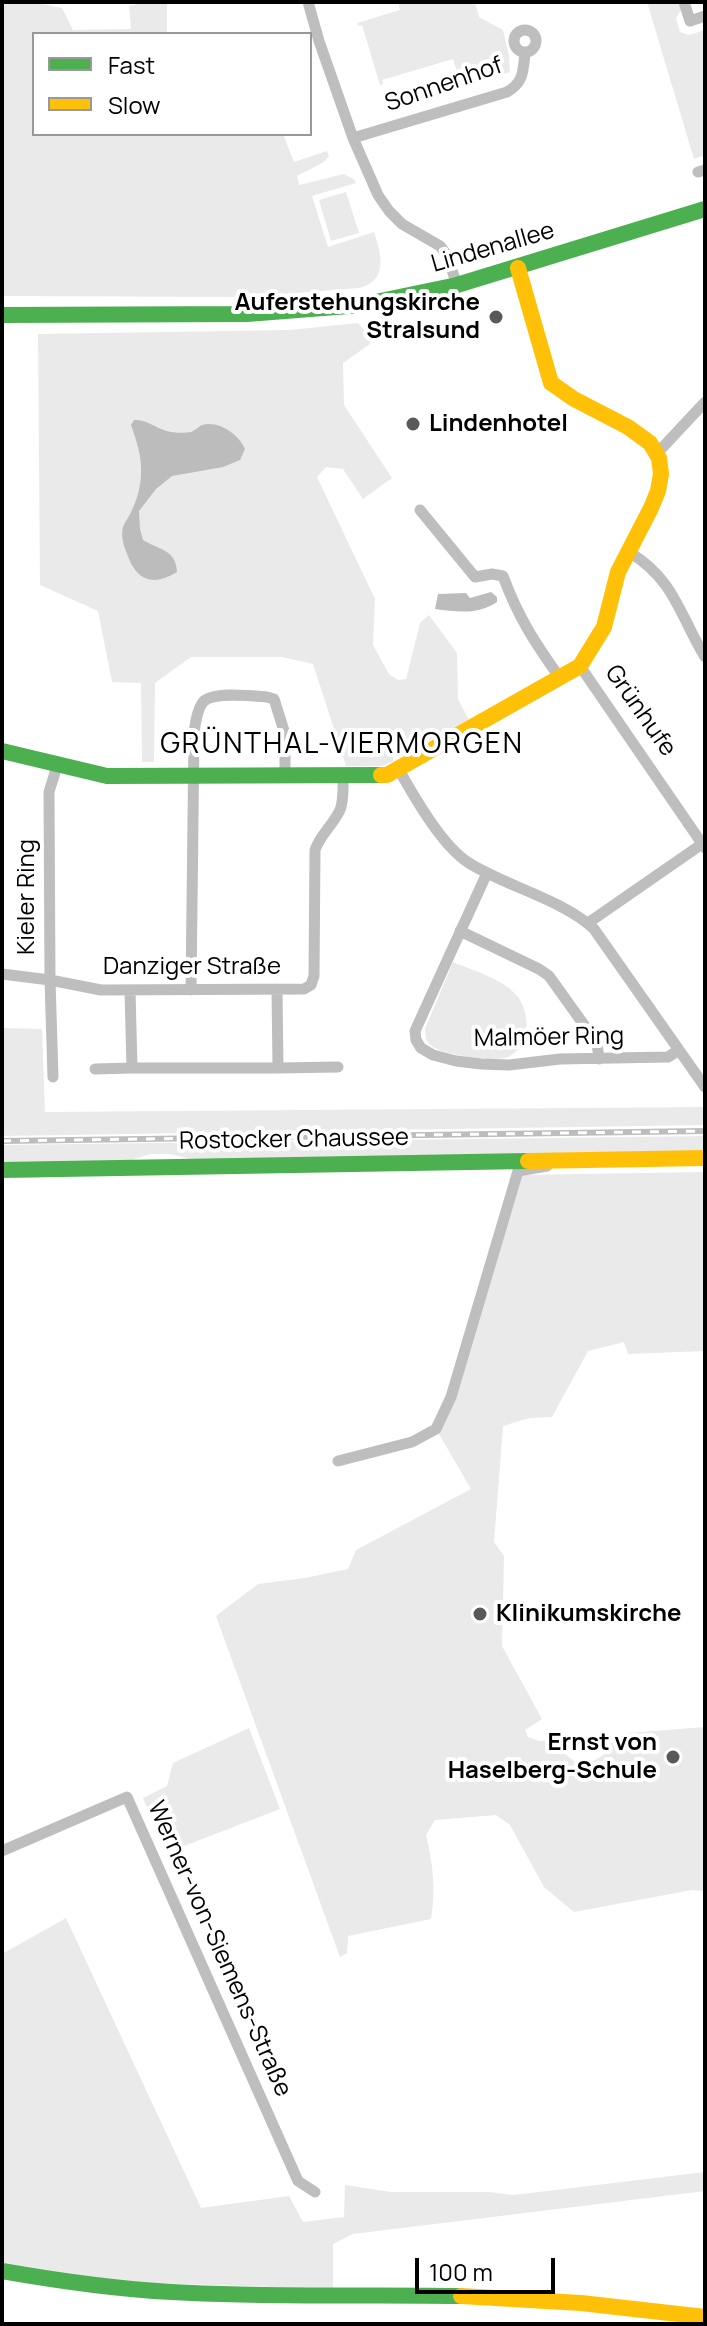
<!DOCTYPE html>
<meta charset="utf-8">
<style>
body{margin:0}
#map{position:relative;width:707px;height:2326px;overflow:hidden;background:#fff;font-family:Manrope,sans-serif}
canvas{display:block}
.frame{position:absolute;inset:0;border:4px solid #000;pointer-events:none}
.legend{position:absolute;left:32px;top:32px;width:280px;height:104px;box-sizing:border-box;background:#fff;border:2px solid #999;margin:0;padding:10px 14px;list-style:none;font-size:24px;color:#000}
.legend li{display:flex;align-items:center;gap:16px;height:40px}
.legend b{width:40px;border:2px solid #999}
.scale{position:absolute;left:415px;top:2258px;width:140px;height:36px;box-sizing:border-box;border:4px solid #000;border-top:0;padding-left:10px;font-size:24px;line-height:28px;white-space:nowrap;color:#000;-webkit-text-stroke:6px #fff;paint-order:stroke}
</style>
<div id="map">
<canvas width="707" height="2326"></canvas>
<div class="frame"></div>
<ul class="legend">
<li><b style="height:10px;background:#4caf50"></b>Fast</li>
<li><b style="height:10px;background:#ffc107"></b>Slow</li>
</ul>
<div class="scale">100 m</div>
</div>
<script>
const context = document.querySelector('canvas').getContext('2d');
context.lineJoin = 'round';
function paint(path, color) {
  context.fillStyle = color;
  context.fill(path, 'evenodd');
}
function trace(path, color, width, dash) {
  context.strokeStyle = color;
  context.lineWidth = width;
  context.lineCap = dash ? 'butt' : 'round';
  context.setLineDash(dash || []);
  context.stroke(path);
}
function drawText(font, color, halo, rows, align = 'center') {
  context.font = font + ' Manrope,sans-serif';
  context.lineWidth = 8;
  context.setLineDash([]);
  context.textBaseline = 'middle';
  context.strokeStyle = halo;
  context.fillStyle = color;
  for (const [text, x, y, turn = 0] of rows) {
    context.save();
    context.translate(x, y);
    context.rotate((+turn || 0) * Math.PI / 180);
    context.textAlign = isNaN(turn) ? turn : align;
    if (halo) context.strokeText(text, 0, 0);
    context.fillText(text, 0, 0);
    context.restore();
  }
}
paint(new Path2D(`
 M 2,2 L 33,2 L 62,8 L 73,30 L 131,29 L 129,6 L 144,2 L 167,2 L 167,34 L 34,34 L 34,134 L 283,134 L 294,162 L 327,151 L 329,156 L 324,162 L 297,176 L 299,185 L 344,174 L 355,180 L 356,183 L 312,196 L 328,247 L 374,232 C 381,253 389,281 359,288 L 247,297 L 2,296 Z
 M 398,2 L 475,2 L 479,17 L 503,30 L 509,56 L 510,72 L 462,87 L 453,59 L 382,80 L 383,84 L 380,85 L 362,25 L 358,26 L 357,23 L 400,10 Z
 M 647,2 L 680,2 L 682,9 L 676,18 L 680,32 L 689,35 L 705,30 L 705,155 L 694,159 Z
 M 346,192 L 359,233 L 331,241 L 319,200 Z
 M 358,323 L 369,336 L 370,344 L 343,363 L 344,405 L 392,478 L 363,499 L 343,469 L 326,467 L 317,477 L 375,599 L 373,645 L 389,674 L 398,680 L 406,679 L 420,623 L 429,615 L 457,653 L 458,699 L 469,720 L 412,749 L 387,738 L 394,761 L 382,766 L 346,766 L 313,664 L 282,657 L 191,657 L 155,683 L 154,762 L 142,762 L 141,683 L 112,682 L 98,611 L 40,585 L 38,334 L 290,330 Z
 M 453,962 C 474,971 504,979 518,997 C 531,1015 530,1047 508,1057 C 494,1063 448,1055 435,1048 C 432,1047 428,1042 426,1040 L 425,1029 Z
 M 2,1028 L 42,1029 L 45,1112 L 705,1107 L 705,1125 L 2,1136 Z
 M 705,1136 L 705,1154 L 194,1160 L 170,1154 L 150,1154 L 129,1161 L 2,1163 L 2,1145 Z
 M 705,1172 L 705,1351 L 628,1354 L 624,1342 L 588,1351 L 552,1417 L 529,1418 L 503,1426 L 494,1542 L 504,1556 L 502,1646 L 542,1719 L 525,1730 L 528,1737 L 539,1741 L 550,1741 L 582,1768 L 605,1754 L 606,1746 L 628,1733 L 705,1727 L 705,1891 L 692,1890 L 574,1912 L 544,1887 L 510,1825 L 496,1815 L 435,1820 L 426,1835 C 433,1864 436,1890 431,1919 L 348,1936 L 347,1953 L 340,1957 L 216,1616 L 258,1584 L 305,1578 L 348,1569 L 356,1550 L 471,1489 L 436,1429 L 517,1175 Z
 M 249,1728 L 280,1809 L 166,1853 L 143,1798 L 167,1786 L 173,1763 Z
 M 66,1918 L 201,2208 L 289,2196 L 303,2222 L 344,2217 L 345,2185 L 391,2192 L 489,2192 L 514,2195 L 705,2172 L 705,2191 L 353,2234 L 333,2244 L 333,2289 L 122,2282 L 2,2264 L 2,1954 Z`), '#eaeaea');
paint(new Path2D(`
 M 134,420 C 147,419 158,430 171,432 C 176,433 186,433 191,432 C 192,432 200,426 202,425 C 218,420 239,434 245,449 L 240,460 L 223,467 L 172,476 L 156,489 L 139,511 L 140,529 L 143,540 C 159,550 176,549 177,572 C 151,588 135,579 126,551 C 123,544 121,535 123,527 C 125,521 130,516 132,510 C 137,500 141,485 141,474 C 142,457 137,442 131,425 Z
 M 491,592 L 497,597 L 497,602 C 478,615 457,612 435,609 L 438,594 L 466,593 L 470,598 Z`), '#bcbcbc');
trace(new Path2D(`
 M 308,2 L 319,41 L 353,138 L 378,195 L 389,211 L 402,224 L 440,246 L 447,255 L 457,285
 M 684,2 L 690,21 L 705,16
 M514 41a11 11 0 1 1 22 0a11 11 0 1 1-22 0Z
 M 353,138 L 507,92 C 524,82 523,71 525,53
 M 698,172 L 705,170
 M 655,451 L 663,447 L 705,402
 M 420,510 L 475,577 L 492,574 L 503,576 C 518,617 535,643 560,678
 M 629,552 C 675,580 679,614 705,657
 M 580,666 L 705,848
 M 399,770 C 415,798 442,846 469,863 C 505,886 564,900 594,929 L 705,1087
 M 487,873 L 415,1031 L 416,1040 L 421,1048 L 433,1055 L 456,1061 L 481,1064 L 509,1065 L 560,1059 L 668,1057 L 679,1050
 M 588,923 L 702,844
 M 460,931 L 539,969 L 549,976 L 597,1043 L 599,1059
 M 2,974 L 50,980 L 49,792 L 57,766
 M 130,990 L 132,1068 L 278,1068 L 277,989
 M 191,990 L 194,734 C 195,724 197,710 203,702 C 213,691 253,696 267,697 L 274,699 L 285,734 L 285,776
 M 278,1068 L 338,1067
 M 95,1069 L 132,1068
 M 53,1077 L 50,980 L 101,990 L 304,989 L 311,985 L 314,976 L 315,850 C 320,835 333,825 340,810 C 344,800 343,787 343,776
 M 338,1461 L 412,1442 L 436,1429 L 451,1397 L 518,1171 L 547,1166
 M 2,1851 L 127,1797 L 298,2181 L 315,2192`), '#bebebe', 11);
trace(new Path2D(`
 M 2,315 L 247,314 L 361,305 L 457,285 L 705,209
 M 2,751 L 107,776 L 381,775
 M 2,1170 L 528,1161
 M 2,2271 C 59,2281 115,2289 172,2292 C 269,2298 365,2294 461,2296`), '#4caf50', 16);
trace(new Path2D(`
 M 381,775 L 387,775 L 580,666 L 604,627 L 618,572 L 651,508 L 658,491 L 661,474 L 659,458 L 650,443 L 628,427 L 574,399 L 551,383 L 518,268
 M 528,1161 L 705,1158
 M 461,2296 L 581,2303 L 705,2317`), '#ffc107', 16);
const rail = new Path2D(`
 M 2,1141 L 705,1131`);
trace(rail, '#bdbdbd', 6);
trace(rail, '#fff', 3, [9]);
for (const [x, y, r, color] of [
 [496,317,8,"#595959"],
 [413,424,8,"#595959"],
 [480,1614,8,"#595959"],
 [673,1757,8,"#595959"]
]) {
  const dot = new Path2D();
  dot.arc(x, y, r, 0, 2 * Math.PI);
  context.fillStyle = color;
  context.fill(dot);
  trace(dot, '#fff', 3);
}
drawText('24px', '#000', '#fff', [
 ["Sonnenhof",444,85,-19],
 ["Lindenallee",493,248,-16],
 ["Grünhufe",640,711,55],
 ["Kieler Ring",27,897,-90],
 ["Danziger Straße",192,967],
 ["Malmöer Ring",549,1038,-1],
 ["Rostocker Chaussee",294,1140,-1],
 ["Werner-von-Siemens-Straße",219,1949,66]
]);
drawText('bold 24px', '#000', '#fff', [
 ["Auferstehungskirche",480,303],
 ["Stralsund",480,331],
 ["Lindenhotel",429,424,"left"],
 ["Klinikumskirche",496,1614,"left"],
 ["Ernst von",657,1743],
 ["Haselberg-Schule",657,1771]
], 'right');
context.letterSpacing = '2px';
drawText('28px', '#000', '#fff', [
 ["GRÜNTHAL-VIERMORGEN",342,745]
]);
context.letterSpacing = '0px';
</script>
